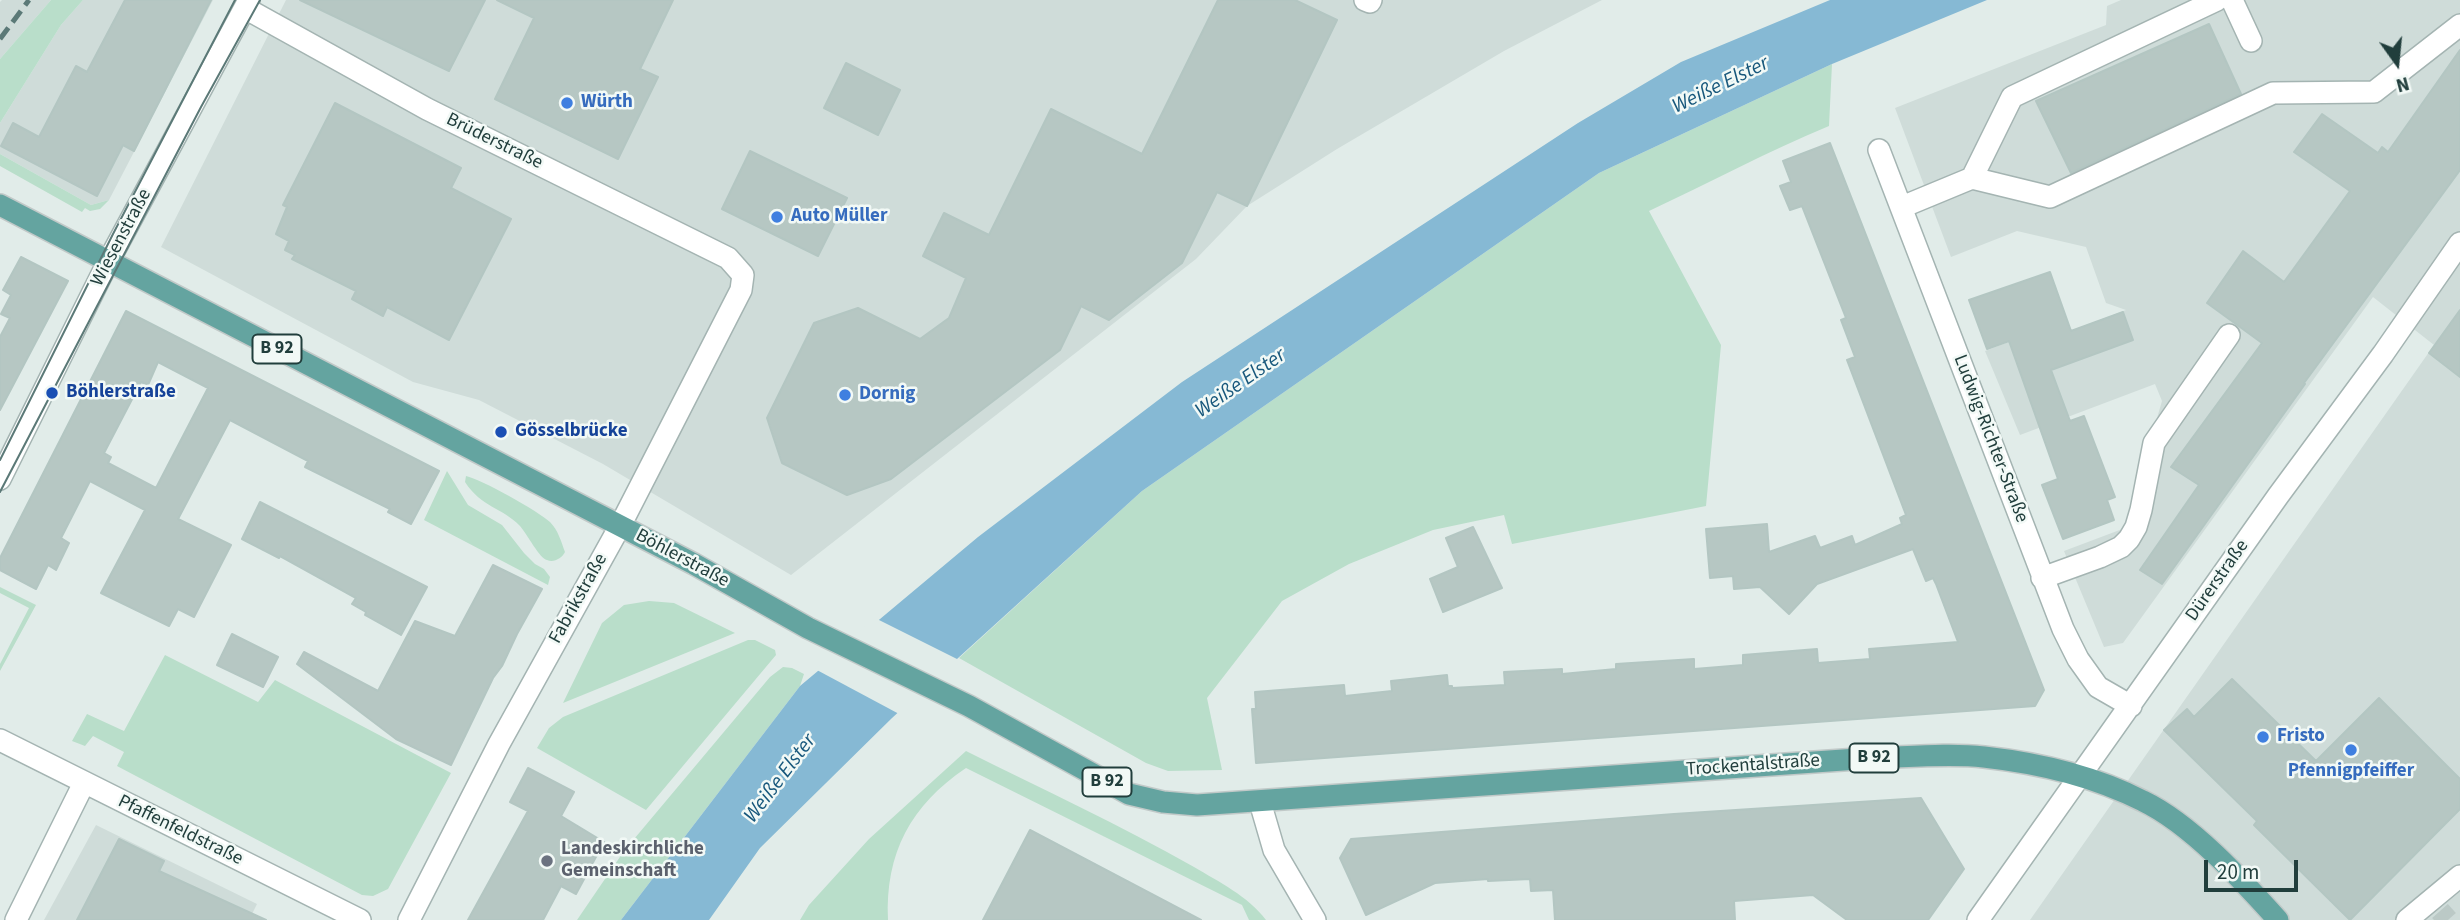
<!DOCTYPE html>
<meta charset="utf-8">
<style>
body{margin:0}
#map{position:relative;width:2460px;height:920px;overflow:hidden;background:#e1ece9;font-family:"Source Sans 3",sans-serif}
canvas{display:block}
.north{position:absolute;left:2362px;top:28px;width:70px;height:70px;-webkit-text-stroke:5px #f2f9f6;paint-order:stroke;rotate:165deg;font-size:19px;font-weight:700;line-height:28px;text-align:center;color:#213e3c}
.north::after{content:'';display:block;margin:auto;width:24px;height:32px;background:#213e3c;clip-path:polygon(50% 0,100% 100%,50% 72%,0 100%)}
.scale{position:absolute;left:2204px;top:860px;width:94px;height:32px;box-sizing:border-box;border:4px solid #213e3c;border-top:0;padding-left:9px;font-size:21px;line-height:24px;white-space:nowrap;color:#213e3c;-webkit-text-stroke:5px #f2f9f6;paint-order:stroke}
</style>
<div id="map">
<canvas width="2460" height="920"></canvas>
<div class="north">N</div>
<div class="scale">20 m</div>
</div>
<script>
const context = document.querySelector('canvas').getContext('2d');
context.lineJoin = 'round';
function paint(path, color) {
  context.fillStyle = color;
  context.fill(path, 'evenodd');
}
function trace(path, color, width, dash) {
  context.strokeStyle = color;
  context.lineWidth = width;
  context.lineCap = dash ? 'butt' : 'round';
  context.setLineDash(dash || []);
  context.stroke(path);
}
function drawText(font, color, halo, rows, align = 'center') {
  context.font = font + ' "Source Sans 3",sans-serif';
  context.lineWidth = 5;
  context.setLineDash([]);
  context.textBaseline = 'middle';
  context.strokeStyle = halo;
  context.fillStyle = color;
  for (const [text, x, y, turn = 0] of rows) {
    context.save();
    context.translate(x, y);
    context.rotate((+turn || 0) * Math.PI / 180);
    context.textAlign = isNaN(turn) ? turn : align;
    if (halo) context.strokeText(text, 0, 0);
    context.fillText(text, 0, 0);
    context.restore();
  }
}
paint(new Path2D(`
 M 2,0 L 51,0 L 0,59 L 0,2 Z
 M 83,0 L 213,0 L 109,200 L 91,205 L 0,154 L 0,123 L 61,25 Z
 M 286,0 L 1602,0 L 1504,51 L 1337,149 L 1247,206 L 1196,259 L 791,575 L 603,464 L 479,400 L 413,382 L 161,247 Z
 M 2121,0 L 2460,0 L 2460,920 L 2030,920 L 2434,345 L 2373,297 L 2123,643 L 2104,647 L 2064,551 L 2125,528 L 2162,401 L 2155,384 L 2020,435 L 1985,351 L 2037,331 L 2041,342 L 2126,310 L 2106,303 L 2086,247 L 2017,231 L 1951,257 L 1895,108 L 2106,25 L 2107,6 Z
 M 96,825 L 257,904 L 249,920 L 44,920 Z`), '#cfdcd9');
paint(new Path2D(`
 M 51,0 L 83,0 L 61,25 L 0,123 L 0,59 Z
 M 1832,64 L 1829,126 C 1768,151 1709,183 1649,211 L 1721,345 L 1706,506 L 1512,544 L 1504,515 L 1433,530 L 1349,564 L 1282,601 L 1207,698 L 1222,770 L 1168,771 L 1146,763 L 959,658 L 1142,491 L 1599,173 Z
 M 0,154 L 91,205 L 109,200 L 100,209 L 90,211 L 85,208 L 82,212 L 0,166 Z
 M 447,471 L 468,505 L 502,525 L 524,553 L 535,564 L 544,569 L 550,577 L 548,585 L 424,520 Z
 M 466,476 C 481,479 538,511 550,522 C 558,530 561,541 565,552 C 562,558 554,563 547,560 C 540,559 527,534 520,526 C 503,508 481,507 465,482 Z
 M 0,587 L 36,605 L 0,671 L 0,664 L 29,608 L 0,593 Z
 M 649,601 L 674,603 L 735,633 L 563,703 L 602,623 L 624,605 Z
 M 748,640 L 755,640 L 775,650 L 776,655 L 646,810 L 537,748 L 549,728 L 563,717 Z
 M 165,655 L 258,702 L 275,680 L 451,773 L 388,889 L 373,896 L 362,895 L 117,766 L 124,752 L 93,736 L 85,746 L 72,741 L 87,714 L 124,731 Z
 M 783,667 L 792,668 L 804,674 L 800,686 L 621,920 L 577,920 L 624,851 L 770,677 Z
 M 966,751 C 1042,789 1120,825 1194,867 C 1219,882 1248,896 1266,920 L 1249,920 L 1242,905 L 966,768 C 911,805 885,853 888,920 L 800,920 L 809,905 L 869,839 Z`), '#b9deca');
paint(new Path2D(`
 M 1830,0 L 1987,0 L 1832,64 L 1599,173 L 1142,491 L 892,718 L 760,848 L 709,920 L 621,920 L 800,686 L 978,537 L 1182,382 L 1578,123 L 1681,62 Z`), '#86b9d4');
paint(new Path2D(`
 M 875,618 L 961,661 L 901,715 L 815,669 Z`), '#e1ece9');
const building = new Path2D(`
 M 125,0 L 211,0 L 134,151 L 123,145 L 97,196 L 1,146 L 13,123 L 39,137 L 76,66 L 87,72 Z
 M 300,0 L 485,0 L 449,71 Z
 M 497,0 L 673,0 L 640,69 L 658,77 L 618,159 L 495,99 L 534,18 Z
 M 1218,0 L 1295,0 L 1337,20 L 1247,206 L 1217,192 L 1182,263 L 1109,320 L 1081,306 L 1060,350 L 891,479 L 847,495 L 782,463 L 767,418 L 814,323 L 858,308 L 920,339 L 949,318 L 966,278 L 923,256 L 944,213 L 989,235 L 1051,109 L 1142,154 Z
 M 2209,24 L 2241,94 L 2071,173 L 2036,101 Z
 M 2460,50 L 2460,170 L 2304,383 L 2305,384 L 2162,584 L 2140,570 L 2199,485 L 2171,467 L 2262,343 L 2207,303 L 2243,251 L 2284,282 L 2350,191 L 2294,152 L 2322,114 L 2378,153 L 2382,147 L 2388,152 Z
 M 846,63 L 900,90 L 878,135 L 824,108 Z
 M 335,103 L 461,168 L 451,188 L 511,219 L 449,340 L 387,307 L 383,316 L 352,299 L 356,291 L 292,259 L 295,255 L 285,250 L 289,241 L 276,234 L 287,207 L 283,205 Z
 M 1830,143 L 2044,690 L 2035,706 L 1256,763 L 1252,709 L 1256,709 L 1255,692 L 1344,685 L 1345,696 L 1392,691 L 1391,681 L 1447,675 L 1448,686 L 1452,686 L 1452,688 L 1505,685 L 1504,672 L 1562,669 L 1562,674 L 1616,669 L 1616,664 L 1694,659 L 1694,669 L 1719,667 L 1743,665 L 1743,655 L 1817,649 L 1818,663 L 1870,659 L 1869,649 L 1958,642 L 1936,584 L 1933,578 L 1926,581 L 1913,549 L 1817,584 L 1789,614 L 1760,587 L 1734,589 L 1733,576 L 1710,578 L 1706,529 L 1767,524 L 1769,552 L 1815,536 L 1820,548 L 1852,536 L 1855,545 L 1902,524 L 1900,518 L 1906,515 L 1847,360 L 1855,357 L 1841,320 L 1846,318 L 1802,206 L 1790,210 L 1780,186 L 1791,182 L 1783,161 Z
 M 750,151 L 847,198 L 818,256 L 722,209 Z
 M 21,257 L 68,281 L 0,410 L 0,337 L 10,318 L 1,314 L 11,295 L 3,290 Z
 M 2050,272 L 2071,331 L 2123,312 L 2133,340 L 2051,370 L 2070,421 L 2084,416 L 2115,497 L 2107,500 L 2114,520 L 2063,539 L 2042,485 L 2058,479 L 2009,341 L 1987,349 L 1969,300 Z
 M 2460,310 L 2460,377 L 2429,353 Z
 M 126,311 L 439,471 L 411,524 L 388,512 L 390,509 L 305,467 L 308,461 L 230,420 L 178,519 L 231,545 L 194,617 L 178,609 L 169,626 L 101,593 L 145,510 L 90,481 L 61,538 L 69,543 L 56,570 L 48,565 L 36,589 L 0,570 L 0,558 ZM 158,362 L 208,388 L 156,488 L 108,463 L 111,457 L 104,453 L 141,382 L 148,385 Z
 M 260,502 L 427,587 L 401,635 L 365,615 L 366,612 L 352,604 L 356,598 L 280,556 L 279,558 L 242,539 Z
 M 1473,527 L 1502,588 L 1443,612 L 1430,579 L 1458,567 L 1446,538 Z
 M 493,565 L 542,589 L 517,634 L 502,666 L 493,678 L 451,765 L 396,739 L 297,664 L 304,652 L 378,691 L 415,621 L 455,636 Z
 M 232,634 L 278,657 L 263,687 L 217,665 Z
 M 2232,679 L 2316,761 L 2379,698 L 2460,779 L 2460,809 L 2350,920 L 2254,825 L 2257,821 L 2164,730 L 2187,709 L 2194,717 Z
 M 528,768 L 574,792 L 561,816 L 604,842 L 576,894 L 561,886 L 543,920 L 468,920 L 528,811 L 510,802 Z
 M 1921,798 L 1964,869 L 1928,920 L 1847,920 L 1813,895 L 1734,901 L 1735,920 L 1555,920 L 1553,890 L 1531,891 L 1530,879 L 1488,881 L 1488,879 L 1435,883 L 1366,915 L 1340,858 L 1351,839 L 1674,814 Z
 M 1030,830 L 1201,920 L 983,920 Z
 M 119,839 L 164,861 L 159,871 L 266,920 L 77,920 Z`);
paint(building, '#b6c7c3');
trace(building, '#b3c6c2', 2);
trace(new Path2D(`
 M 2440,911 L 2448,920`), '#bbc9c6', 21, [21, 10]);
const minor = new Path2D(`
 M 1365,0 L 1370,2 L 1371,0
 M 2232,0 L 2251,41
 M 245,8 L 427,109 L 728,258 L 743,275 L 741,290 L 620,526 L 499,744 L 409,920
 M 1879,150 L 2063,629 L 2078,659 L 2098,687 L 2131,706
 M 1972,178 L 2050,197 L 2273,93 L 2374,92 L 2460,25
 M 1902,207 L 1972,178 L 2012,97 L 2217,0
 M 0,479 L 108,262 L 249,0
 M 2042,578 L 2100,557 L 2121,547 L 2129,539 L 2136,527 L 2141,510 L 2154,443 L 2229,335
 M 0,740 L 360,920
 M 1260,802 L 1274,850 L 1315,920
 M 16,920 L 84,783
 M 1978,920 L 2278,496 L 2383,354 L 2460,243
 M 2407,920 L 2460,876`);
const major = new Path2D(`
 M 0,205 L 694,564 L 808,628 L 969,706 L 1129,794 L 1163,802 L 1197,805 L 1872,758 C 1908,757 1949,753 1984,757 C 2038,763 2094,776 2143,801 C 2191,824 2242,880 2278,920`);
trace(minor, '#a4b4b2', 24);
trace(major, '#c1c9c8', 24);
trace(minor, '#fff', 21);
trace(major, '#64a4a0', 21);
trace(new Path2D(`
 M 0,460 L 113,234 L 235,0
 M 0,492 L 201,107 L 260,0`), '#5b7977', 2);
trace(new Path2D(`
 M 0,39 L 29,0`), '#5b7977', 5, [14, 7]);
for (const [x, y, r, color] of [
 [567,103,7,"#3f7fe0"],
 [777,217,7,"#3f7fe0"],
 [52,393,7,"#1a4fb4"],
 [845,395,7,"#3f7fe0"],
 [501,432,7,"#1a4fb4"],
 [2263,737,7,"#3f7fe0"],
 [2351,750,7,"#3f7fe0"],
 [547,861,7,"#6b7280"]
]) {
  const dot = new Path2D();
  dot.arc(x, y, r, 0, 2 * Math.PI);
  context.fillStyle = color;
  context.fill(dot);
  trace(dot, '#f2f9f6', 2.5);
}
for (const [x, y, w] of [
 [277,349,49],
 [1874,758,49],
 [1107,782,49]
]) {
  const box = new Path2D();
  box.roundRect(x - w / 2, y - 14.5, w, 29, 5);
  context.fillStyle = '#f2f9f6';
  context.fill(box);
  trace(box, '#213e3c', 2);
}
drawText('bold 18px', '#213e3c', null, [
 ["B 92",277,349],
 ["B 92",1874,758],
 ["B 92",1107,782]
]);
drawText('bold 19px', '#366cbe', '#f2f9f6', [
 ["Würth",581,103],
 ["Auto Müller",791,217],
 ["Dornig",859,395],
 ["Fristo",2277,737],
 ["Pfennigpfeiffer",2351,772,"center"]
], 'left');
drawText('19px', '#213e3c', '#f2f9f6', [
 ["Brüderstraße",494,142,26],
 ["Wiesenstraße",122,238,-62],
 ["Ludwig-Richter-Straße",1990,439,69],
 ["Böhlerstraße",682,559,28],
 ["Dürerstraße",2218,581,-55],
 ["Fabrikstraße",579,599,-61],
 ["Trockentalstraße",1753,766,-4],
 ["Pfaffenfeldstraße",180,831,26]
]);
drawText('bold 19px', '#164399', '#f2f9f6', [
 ["Böhlerstraße",66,393],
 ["Gösselbrücke",515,432]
], 'left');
drawText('bold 19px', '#5b616d', '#f2f9f6', [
 ["Landeskirchliche",561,850],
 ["Gemeinschaft",561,872]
], 'left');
drawText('italic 21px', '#18587c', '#f2f9f6', [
 ["Weiße Elster",1721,86,-26],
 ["Weiße Elster",1241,384,-35],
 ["Weiße Elster",781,779,-53]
]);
</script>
